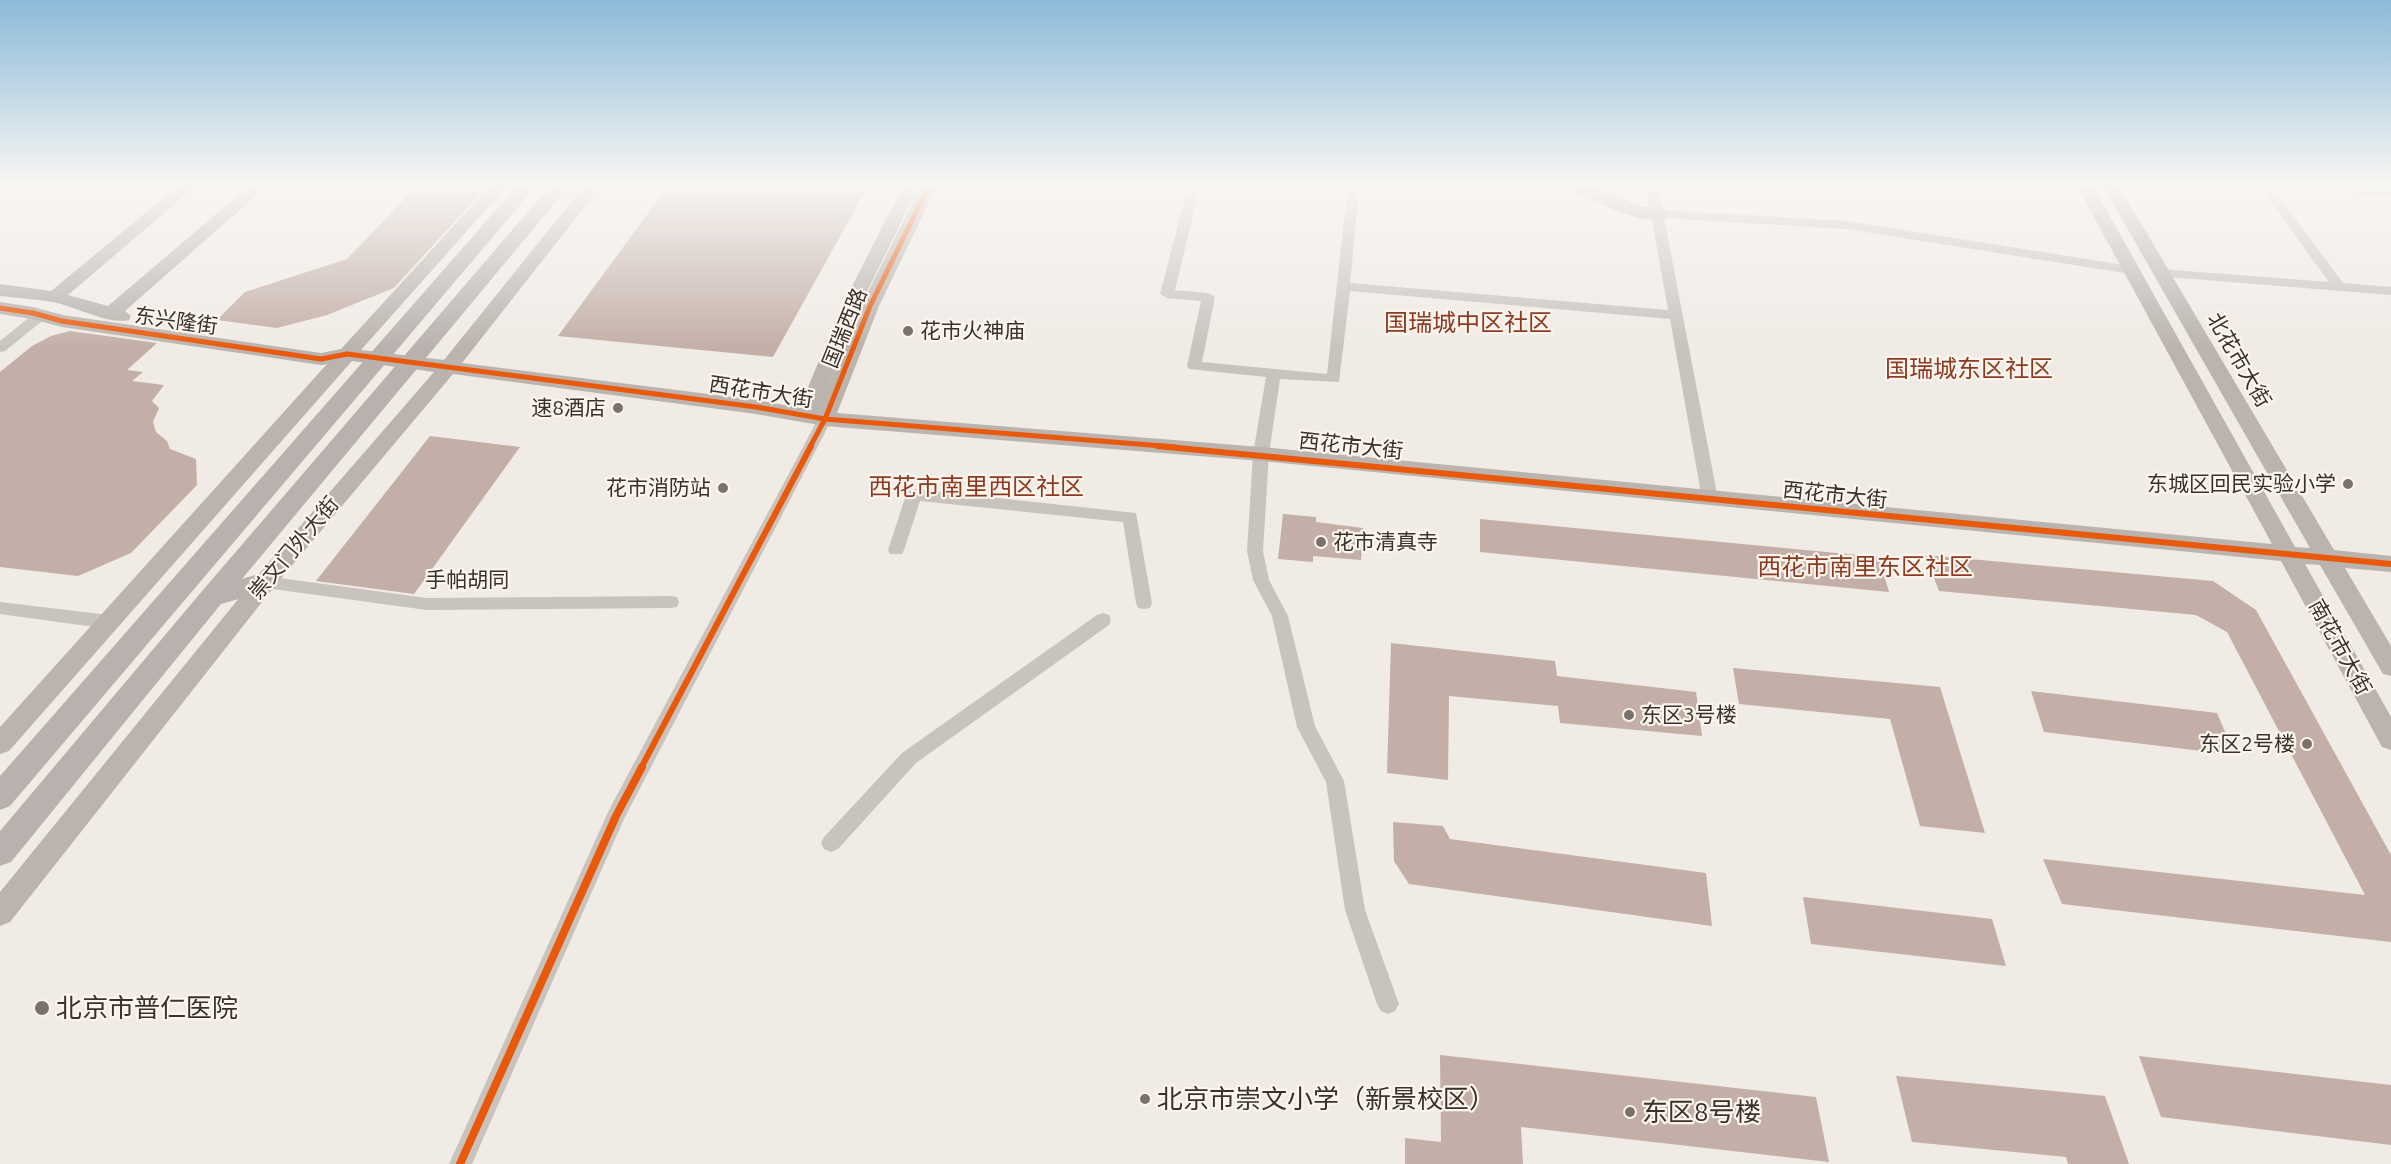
<!DOCTYPE html>
<meta charset="utf-8">
<style>
body{margin:0}
canvas{display:block;background:#f0ebe5}
</style>
<canvas width="2391" height="1164"></canvas>
<script>
const context = document.querySelector('canvas').getContext('2d');
context.lineJoin = 'round';
function paint(path, color) {
  context.fillStyle = color;
  context.fill(path, 'evenodd');
}
function trace(path, color, width, dash) {
  context.strokeStyle = color;
  context.lineWidth = width;
  context.lineCap = dash ? 'butt' : 'round';
  context.setLineDash(dash || []);
  context.stroke(path);
}
function drawText(font, color, halo, rows, align = 'center') {
  context.font = font + ' Ubuntu,"Noto Sans SC",sans-serif';
  context.lineWidth = 4.5;
  context.setLineDash([]);
  context.textBaseline = 'middle';
  context.strokeStyle = halo;
  context.fillStyle = color;
  for (const [text, x, y, turn = 0] of rows) {
    context.save();
    context.translate(x, y);
    context.rotate((+turn || 0) * Math.PI / 180);
    context.textAlign = isNaN(turn) ? turn : align;
    if (halo) context.strokeText(text, 0, 0);
    context.fillText(text, 0, 0);
    context.restore();
  }
}
paint(new Path2D(`
 M 417,186 L 487,186 L 394,288 L 327,315 L 277,328 L 217,320 L 245,292 L 347,259 Z
 M 668,186 L 868,186 L 773,357 L 558,336 Z
 M 70,331 L 157,343 L 127,370 L 143,372 L 132,381 L 164,385 L 152,401 L 159,408 L 153,422 L 156,432 L 167,441 L 170,449 L 196,459 L 197,485 L 131,553 L 78,576 L 0,567 L 0,372 L 32,346 L 51,336 Z
 M 430,436 L 520,447 L 414,594 L 316,581 Z
 M 1283,514 L 1316,517 L 1316,522 L 1363,528 L 1361,560 L 1313,556 L 1313,562 L 1278,559 Z
 M 1480,519 L 1879,557 L 1889,592 L 1480,552 Z
 M 1925,555 L 2213,581 L 2256,610 L 2391,855 L 2391,942 L 2062,904 L 2043,859 L 2365,895 L 2227,632 L 2196,615 L 1939,591 Z
 M 1391,643 L 1555,661 L 1557,676 L 1696,692 L 1702,736 L 1560,723 L 1558,706 L 1449,696 L 1448,780 L 1387,773 Z
 M 1733,668 L 1940,687 L 1985,833 L 1920,826 L 1890,719 L 1739,704 Z
 M 2031,691 L 2217,713 L 2235,755 L 2044,732 Z
 M 1393,822 L 1443,826 L 1450,839 L 1706,873 L 1712,926 L 1409,884 L 1394,861 Z
 M 1803,897 L 1992,919 L 2006,966 L 1811,944 Z
 M 1440,1055 L 1816,1097 L 1829,1162 L 1521,1127 L 1523,1164 L 1405,1164 L 1405,1138 L 1441,1142 Z
 M 2139,1056 L 2391,1085 L 2391,1145 L 2161,1117 Z
 M 1896,1076 L 2105,1096 L 2129,1164 L 2068,1164 L 2066,1157 L 1912,1142 Z`), '#c3afa7');
paint(new Path2D(`
 M 1188,186 L 1200,186 L 1175,290 L 1208,293 L 1215,297 L 1202,362 L 1327,374 L 1347,194 L 1298,190 L 1292,186 L 1357,188 L 1359,191 L 1350,283 L 1668,310 L 1646,186 L 1658,186 L 1663,210 L 1846,221 L 2131,266 L 2138,270 L 2131,274 L 1846,229 L 1664,218 L 1718,499 L 1716,503 L 1704,503 L 1702,499 L 1670,319 L 1350,291 L 1339,382 L 1280,379 L 1269,454 L 1263,551 L 1269,580 L 1288,616 L 1315,726 L 1344,781 L 1365,910 L 1399,1004 L 1395,1011 L 1388,1014 L 1381,1011 L 1377,1004 L 1345,910 L 1326,782 L 1297,727 L 1272,616 L 1253,580 L 1247,551 L 1253,454 L 1266,377 L 1189,369 L 1187,366 L 1201,301 L 1167,298 L 1160,294 Z
 M 2259,186 L 2271,186 L 2343,283 L 2391,287 L 2391,295 L 2156,276 L 2154,273 L 2156,270 L 2161,269 L 2329,282 Z
 M 2299,186 L 2353,186 L 2391,189 L 2391,197 L 2305,190 Z
 M 41,311 L 48,315 L 46,318 L 5,351 L 0,352 L 0,341 L 36,312 Z
 M 825,414 L 832,419 L 624,819 L 472,1164 L 449,1164 L 609,810 L 818,419 Z
 M 914,489 L 1136,513 L 1152,603 L 1150,608 L 1144,609 L 1138,608 L 1136,603 L 1123,522 L 920,501 L 904,550 L 902,554 L 890,554 L 888,550 L 906,495 L 909,491 Z
 M 265,576 L 427,598 L 671,596 L 677,597 L 679,602 L 677,607 L 671,608 L 427,610 L 265,588 L 259,586 L 257,582 L 259,578 Z
 M 0,602 L 109,615 L 115,617 L 117,622 L 115,627 L 109,629 L 0,614 Z
 M 1103,613 L 1109,615 L 1111,620 L 1109,625 L 916,763 L 838,849 L 831,852 L 824,849 L 821,843 L 824,837 L 902,753 L 1097,615 Z`), '#c9c3be');
paint(new Path2D(`
 M 178,186 L 196,186 L 68,295 L 108,306 L 249,186 L 267,186 L 125,311 L 131,316 L 129,320 C 108,325 75,306 52,302 C 35,299 17,298 0,296 L 0,284 L 51,291 Z
 M 490,186 L 507,186 L 361,350 L 444,360 L 584,186 L 601,186 L 462,363 L 756,400 L 812,410 L 806,392 L 841,308 L 903,186 L 919,186 L 859,308 L 826,392 L 861,306 L 921,186 L 937,186 L 879,306 L 837,413 L 1261,447 L 2272,544 L 2077,186 L 2093,186 L 2295,547 L 2310,548 L 2103,186 L 2119,186 L 2334,550 L 2391,556 L 2391,572 L 2345,568 L 2391,646 L 2391,676 L 2383,674 L 2320,565 L 2305,564 L 2391,717 L 2391,750 L 2382,747 L 2281,561 L 1261,461 L 825,426 L 756,414 L 453,374 L 273,588 L 10,922 L 0,926 L 0,892 L 257,576 L 434,372 L 352,361 L 9,751 L 0,754 L 0,727 L 327,364 L 321,365 L 62,327 L 32,319 L 0,314 L 0,302 L 33,307 L 63,315 L 321,353 L 341,349 Z
 M 1569,186 L 1592,186 L 1636,205 L 1665,210 L 1667,214 L 1665,218 C 1637,225 1596,201 1571,190 Z`), '#bab3ae');
paint(new Path2D(`
 M 517,186 L 536,186 L 10,806 L 0,810 L 0,776 Z
 M 550,186 L 569,186 L 242,579 L 265,572 L 274,575 L 278,582 L 274,589 L 221,604 L 11,862 L 0,866 L 0,831 L 203,590 Z`), '#b8b1ad');
trace(new Path2D(`
 M 0,308 L 33,313 L 62,321 L 321,359 L 347,354 L 756,407 L 825,419 L 1175,447
 M 810,447 L 825,419 L 870,306 L 929,186`), '#e8590c', 5);
trace(new Path2D(`
 M 1157,446 L 2391,564
 M 641,768 L 811,446`), '#e8590c', 6);
trace(new Path2D(`
 M 460,1164 L 616,816 L 642,767`), '#e8590c', 8);
const sky = context.createLinearGradient(0, 0, 0, 349);
sky.addColorStop(0, '#8bbad8');
sky.addColorStop(0.53, '#f8f6f3');
sky.addColorStop(1, '#f8f6f300');
context.fillStyle = sky;
context.fillRect(0, 0, 2391, 349);
for (const [x, y, r, color] of [
 [908,331,6,"#7a716c"],
 [618,408,6,"#7a716c"],
 [2348,484,6,"#7a716c"],
 [723,488,6,"#7a716c"],
 [1321,542,6,"#7a716c"],
 [1629,715,6,"#7a716c"],
 [2307,744,6,"#7a716c"],
 [42,1008,8,"#7a716c"],
 [1145,1099,6,"#7a716c"],
 [1630,1112,6,"#7a716c"]
]) {
  const dot = new Path2D();
  dot.arc(x, y, r, 0, 2 * Math.PI);
  context.fillStyle = color;
  context.fill(dot);
  trace(dot, '#fbf5ee', 2);
}
drawText('21px', '#3b302b', '#fbf5ee', [
 ["东兴隆街",176,321,8],
 ["国瑞西路",845,328,-68],
 ["北花市大街",2239,360,60],
 ["西花市大街",761,392,9],
 ["西花市大街",1351,446,6],
 ["西花市大街",1835,495,6],
 ["崇文门外大街",294,548,-50],
 ["手帕胡同",467,580],
 ["南花市大街",2340,647,61]
]);
drawText('21px', '#3b302b', '#fbf5ee', [
 ["花市火神庙",920,331,"left"],
 ["速8酒店",606,408],
 ["东城区回民实验小学",2336,484],
 ["花市消防站",711,488],
 ["花市清真寺",1333,542,"left"],
 ["东区3号楼",1641,715,"left"],
 ["东区2号楼",2295,744]
], 'right');
drawText('24px', '#8c3b22', '#fbf5ee', [
 ["国瑞城中区社区",1468,323],
 ["国瑞城东区社区",1969,369],
 ["西花市南里西区社区",976,487],
 ["西花市南里东区社区",1865,567]
]);
drawText('26px', '#3b302b', '#fbf5ee', [
 ["北京市普仁医院",56,1008],
 ["北京市崇文小学（新景校区）",1157,1099],
 ["东区8号楼",1642,1112]
], 'left');
</script>
